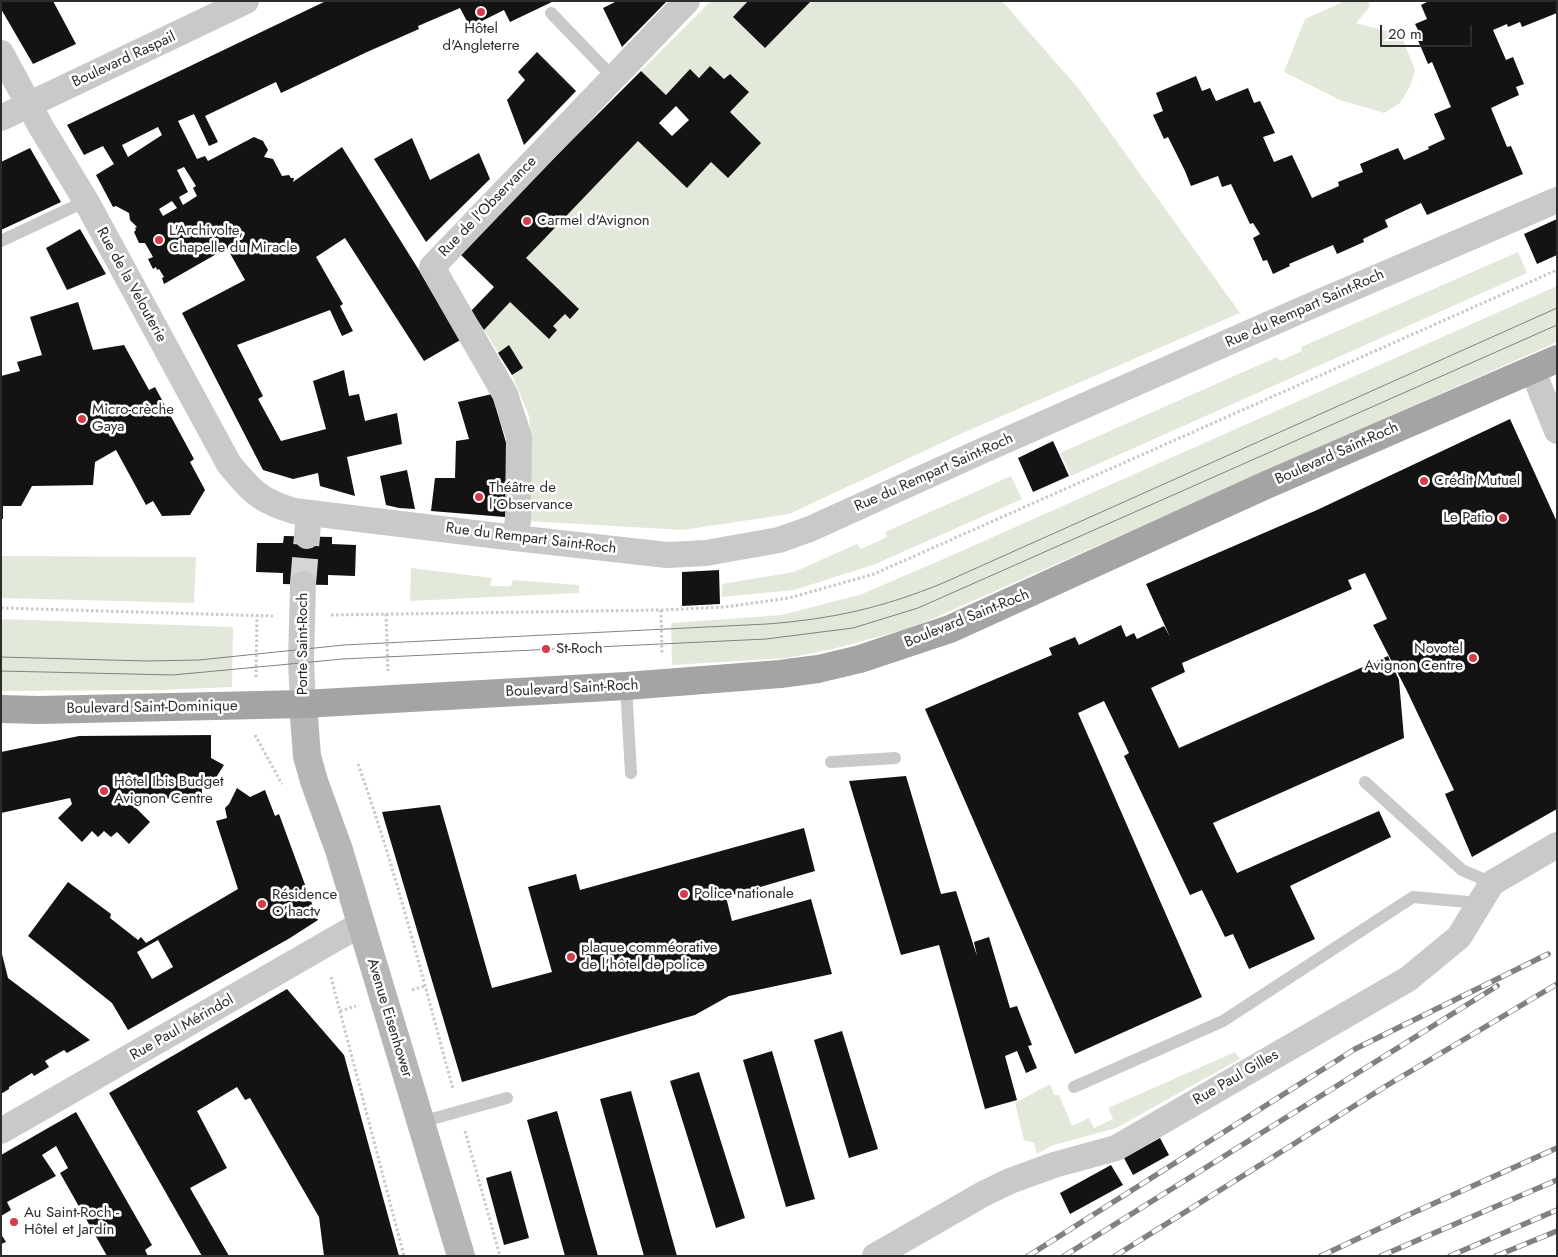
<!DOCTYPE html>
<meta charset="utf-8">
<style>
body{margin:0}
#map{position:relative;width:1558px;height:1257px;overflow:hidden;background:#fff;font-family:Jost,sans-serif}
canvas{display:block}
.frame{position:absolute;inset:0;border:2px solid #2c2c2c;pointer-events:none}
.scale{position:absolute;left:1380px;top:25px;width:92px;height:22px;box-sizing:border-box;border:2px solid #2c2c2c;border-top:0;padding-left:6px;font-size:15px;line-height:18px;white-space:nowrap;color:#2c2c2c;-webkit-text-stroke:4px #fff;paint-order:stroke}
</style>
<div id="map">
<canvas width="1558" height="1257"></canvas>
<div class="frame"></div>
<div class="scale">20 m</div>
</div>
<script>
const context = document.querySelector('canvas').getContext('2d');
context.lineJoin = 'round';
function paint(path, color) {
  context.fillStyle = color;
  context.fill(path, 'evenodd');
}
function trace(path, color, width, dash) {
  context.strokeStyle = color;
  context.lineWidth = width;
  context.lineCap = dash ? 'butt' : 'round';
  context.setLineDash(dash || []);
  context.stroke(path);
}
function drawText(font, color, halo, rows, align = 'center') {
  context.font = font + ' Jost,sans-serif';
  context.lineWidth = 5;
  context.setLineDash([]);
  context.textBaseline = 'middle';
  context.strokeStyle = halo;
  context.fillStyle = color;
  for (const [text, x, y, turn = 0] of rows) {
    context.save();
    context.translate(x, y);
    context.rotate((+turn || 0) * Math.PI / 180);
    context.textAlign = isNaN(turn) ? turn : align;
    if (halo) context.strokeText(text, 0, 0);
    context.fillText(text, 0, 0);
    context.restore();
  }
}
paint(new Path2D(`
 M 711,1 L 1002,1 L 1079,89 L 1240,313 L 965,432 L 789,514 L 683,530 L 527,521 L 532,453 L 529,416 L 512,375 L 484,330 L 510,302 L 549,339 L 557,330 L 553,326 L 565,314 L 570,318 L 526,258 L 638,141 L 711,162 L 728,178 L 761,143 L 730,112 L 749,92 L 730,74 L 724,79 L 710,66 L 699,78 L 690,70 L 666,95 L 641,71 Z
 M 1345,1 L 1368,1 L 1370,6 L 1356,23 L 1401,35 L 1415,70 L 1410,86 L 1400,103 L 1384,113 L 1340,100 L 1284,72 L 1305,19 Z
 M 1518,252 L 1527,273 L 1071,476 L 1060,453 L 1277,357 L 1280,361 L 1302,351 L 1301,347 Z
 M 1557,286 L 1557,342 L 914,627 L 833,649 L 787,658 L 672,665 L 671,623 L 782,615 L 862,594 L 948,557 Z
 M 1011,476 L 1022,499 L 873,565 L 794,590 L 722,597 L 722,584 L 794,572 L 857,544 L 861,549 L 887,537 L 885,532 Z
 M 1,556 L 196,557 L 194,603 L 1,598 Z
 M 411,568 L 492,578 L 490,586 L 511,586 L 513,580 L 579,585 L 579,593 L 410,601 Z
 M 1,619 L 233,627 L 232,687 L 160,690 L 1,691 Z
 M 1235,1052 L 1240,1059 L 1116,1128 L 1051,1146 L 1037,1154 L 1034,1143 L 1024,1140 L 1015,1103 L 1050,1084 L 1054,1095 L 1059,1095 L 1072,1126 L 1089,1118 L 1094,1128 L 1113,1119 L 1108,1108 Z`), '#e3e9da');
paint(new Path2D(`
 M 1,1 L 53,1 L 76,44 L 33,64 L 1,9 Z
 M 326,1 L 554,1 L 510,22 L 504,10 L 470,27 L 460,8 L 418,26 L 419,29 L 367,52 L 281,93 L 276,82 L 205,116 L 218,142 L 209,146 L 194,114 L 178,121 L 197,159 L 205,156 L 208,161 L 254,137 L 263,141 L 268,150 L 264,157 L 273,159 L 282,176 L 289,175 L 291,178 L 294,178 L 293,182 L 342,147 L 462,339 L 424,361 L 345,238 L 316,257 L 343,304 L 340,306 L 353,331 L 342,336 L 330,310 L 237,345 L 263,396 L 258,399 L 281,441 L 326,429 L 313,381 L 344,370 L 349,396 L 359,394 L 365,421 L 397,413 L 402,444 L 347,457 L 355,496 L 320,486 L 318,473 L 293,479 L 263,470 L 182,313 L 245,280 L 227,248 L 164,284 L 162,278 L 164,277 L 159,269 L 157,270 L 156,267 L 153,269 L 148,259 L 153,257 L 145,243 L 139,243 L 134,232 L 136,230 L 135,228 L 137,227 L 130,220 L 129,213 L 116,206 L 113,207 L 96,175 L 114,164 L 103,146 L 84,155 L 67,125 ZM 158,127 L 162,135 L 128,157 L 122,145 ZM 184,167 L 196,186 L 193,188 L 197,196 L 183,205 L 179,197 L 188,192 L 177,170 ZM 172,201 L 177,208 L 163,216 L 159,209 Z
 M 617,1 L 667,1 L 622,47 L 603,8 Z
 M 748,1 L 811,1 L 765,48 L 733,17 Z
 M 1429,1 L 1557,1 L 1557,13 L 1522,27 L 1520,22 L 1508,27 L 1507,24 L 1493,30 L 1506,60 L 1513,57 L 1524,84 L 1516,87 L 1519,95 L 1491,108 L 1507,147 L 1511,146 L 1523,174 L 1427,215 L 1421,203 L 1385,220 L 1388,227 L 1363,239 L 1364,242 L 1337,254 L 1333,245 L 1289,264 L 1290,266 L 1273,274 L 1267,260 L 1263,261 L 1253,238 L 1260,234 L 1253,223 L 1250,224 L 1231,184 L 1222,187 L 1218,176 L 1191,186 L 1185,171 L 1168,137 L 1164,139 L 1153,115 L 1163,111 L 1156,93 L 1196,76 L 1202,91 L 1210,88 L 1216,101 L 1248,88 L 1254,103 L 1260,101 L 1275,133 L 1263,137 L 1274,162 L 1292,155 L 1312,198 L 1339,186 L 1338,182 L 1363,172 L 1360,164 L 1398,148 L 1404,160 L 1429,149 L 1428,147 L 1445,139 L 1434,114 L 1451,107 L 1432,62 L 1428,64 L 1417,38 L 1421,36 L 1415,24 L 1427,19 L 1421,5 Z
 M 537,52 L 576,91 L 524,145 L 507,100 L 525,80 L 518,72 Z
 M 710,66 L 724,79 L 730,74 L 749,92 L 730,112 L 761,143 L 728,178 L 711,162 L 687,188 L 638,141 L 526,258 L 579,309 L 570,319 L 565,314 L 553,326 L 557,330 L 549,339 L 510,302 L 484,330 L 471,311 L 494,287 L 459,253 L 641,71 L 666,95 L 690,69 L 699,78 ZM 676,106 L 689,120 L 672,136 L 659,123 Z
 M 412,138 L 430,180 L 479,153 L 490,179 L 426,242 L 374,159 Z
 M 30,148 L 61,202 L 1,230 L 1,162 Z
 M 1557,219 L 1557,255 L 1537,264 L 1524,234 Z
 M 80,229 L 106,274 L 67,290 L 46,248 Z
 M 78,302 L 93,350 L 124,345 L 149,390 L 155,387 L 194,459 L 190,462 L 205,490 L 190,515 L 162,516 L 153,501 L 146,505 L 116,450 L 95,462 L 93,485 L 32,486 L 21,506 L 3,506 L 3,519 L 1,519 L 1,376 L 20,371 L 17,362 L 42,355 L 30,317 Z
 M 509,345 L 523,368 L 512,375 L 498,353 Z
 M 492,394 L 507,446 L 508,502 L 505,517 L 431,511 L 435,478 L 455,478 L 456,441 L 469,439 L 458,402 Z
 M 1510,419 L 1557,522 L 1557,809 L 1472,857 L 1445,794 L 1454,790 L 1407,691 L 1373,625 L 1387,619 L 1365,573 L 1348,580 L 1352,589 L 1182,663 L 1185,672 L 1151,688 L 1179,748 L 1388,656 L 1399,680 L 1404,738 L 1213,823 L 1237,873 L 1379,811 L 1391,837 L 1290,886 L 1315,939 L 1249,969 L 1233,934 L 1225,937 L 1202,890 L 1190,895 L 1124,756 L 1129,753 L 1104,701 L 1078,713 L 1202,997 L 1075,1054 L 925,709 L 1052,655 L 1049,648 L 1075,637 L 1079,645 L 1121,625 L 1126,637 L 1134,633 L 1137,639 L 1164,626 L 1170,637 L 1146,584 L 1317,510 Z
 M 1053,441 L 1069,476 L 1033,492 L 1018,458 Z
 M 407,470 L 415,509 L 399,508 L 386,505 L 380,476 Z
 M 284,536 L 332,537 L 332,544 L 356,545 L 355,576 L 328,575 L 328,585 L 283,584 L 283,573 L 256,572 L 257,543 L 283,543 Z
 M 719,570 L 720,604 L 682,606 L 682,572 Z
 M 211,735 L 211,758 L 224,765 L 212,784 L 202,785 L 202,797 L 134,800 L 134,806 L 150,822 L 129,844 L 117,832 L 111,837 L 104,831 L 98,837 L 92,831 L 82,842 L 58,818 L 72,804 L 70,798 L 1,813 L 1,752 L 79,736 Z
 M 906,776 L 941,894 L 956,891 L 977,956 L 974,942 L 989,937 L 1010,1008 L 1017,1006 L 1032,1045 L 1028,1046 L 1037,1068 L 1026,1073 L 1017,1051 L 1005,1056 L 1017,1100 L 985,1109 L 939,945 L 901,955 L 849,781 Z
 M 237,788 L 250,797 L 265,790 L 275,816 L 279,814 L 318,920 L 290,938 L 128,1030 L 112,1003 L 28,936 L 68,882 L 111,914 L 110,918 L 138,940 L 141,937 L 146,943 L 238,889 L 216,821 L 227,818 L 225,808 L 229,804 ZM 158,940 L 173,967 L 152,979 L 137,952 Z
 M 440,805 L 492,988 L 552,972 L 528,887 L 576,874 L 580,890 L 804,828 L 815,871 L 726,897 L 732,921 L 811,899 L 832,974 L 729,996 L 695,1015 L 462,1082 L 382,812 Z
 M 1,950 L 8,978 L 90,1040 L 67,1053 L 64,1050 L 45,1061 L 49,1067 L 34,1076 L 32,1073 L 9,1087 L 9,1089 L 1,1094 Z
 M 287,989 L 344,1055 L 399,1256 L 324,1256 L 319,1217 L 250,1098 L 245,1100 L 237,1087 L 197,1111 L 227,1168 L 190,1188 L 229,1256 L 202,1256 L 109,1093 Z
 M 842,1031 L 878,1149 L 849,1158 L 814,1040 Z
 M 772,1051 L 815,1199 L 786,1207 L 743,1060 Z
 M 699,1072 L 745,1218 L 716,1228 L 670,1081 Z
 M 631,1091 L 677,1256 L 644,1256 L 600,1099 Z
 M 557,1111 L 598,1256 L 565,1256 L 527,1120 Z
 M 76,1112 L 152,1245 L 145,1250 L 148,1256 L 107,1256 L 60,1173 L 68,1168 L 56,1146 L 42,1155 L 56,1176 L 7,1202 L 11,1210 L 1,1216 L 1,1155 Z
 M 1160,1138 L 1169,1155 L 1133,1175 L 1124,1158 Z
 M 1111,1165 L 1123,1185 L 1070,1214 L 1060,1193 Z
 M 511,1171 L 529,1238 L 504,1245 L 486,1178 Z
 M 1,1234 L 6,1242 L 1,1244 Z`), '#131313');
trace(new Path2D(`
 M 303,584 L 307,536`), '#d5d5d5', 26, [26, 13]);
trace(new Path2D(`
 M 1,608 L 273,616
 M 661,610 L 662,654
 M 386,614 L 388,671
 M 331,615 L 661,610 L 725,607 L 789,598 L 874,574 L 1557,270
 M 256,677 L 257,616
 M 255,735 L 282,784
 M 358,764 C 396,870 423,980 453,1089
 M 331,977 L 404,1256
 M 412,990 L 425,986
 M 340,1011 L 356,1006
 M 465,1131 L 500,1256`), '#c9c9c9', 3, [2.5, 2.5]);
trace(new Path2D(`
 M 551,13 L 606,70 L 615,75
 M 1,241 L 86,201
 M 626,686 L 631,773
 M 831,762 L 895,758
 M 1365,782 L 1462,870 L 1492,883
 M 1074,1087 L 1223,1021 L 1413,897 L 1479,903
 M 421,1122 L 507,1098`), '#c9c9c9', 12);
trace(new Path2D(`
 M 1,53 L 41,127 L 86,201 L 229,464 C 251,491 260,501 294,511 L 515,538 L 667,555 L 706,553 L 779,540 L 810,529 L 984,450 L 1299,311 L 1557,200
 M 1,118 L 246,1
 M 1532,369 L 1557,431
 M 307,536 L 309,513
 M 515,538 L 518,520 L 519,437 L 505,394 L 432,267 L 687,1
 M 303,704 L 301,662 L 303,584
 M 1,1131 L 361,924
 M 875,1256 L 983,1194 L 1010,1181 L 1054,1165 L 1116,1148 L 1408,979 L 1459,937 L 1492,883 L 1557,845`), '#c9c9c9', 26);
trace(new Path2D(`
 M 303,704 L 307,756 L 314,781 L 339,850 L 461,1256`), '#b6b6b6', 28);
trace(new Path2D(`
 M 1,709 L 39,710 L 303,704 L 626,686 L 780,674 L 818,669 L 860,659 L 950,629 L 1264,486 L 1557,359`), '#a4a4a4', 28);
trace(new Path2D(`
 M 1,657 L 146,661 L 199,660 L 344,645 L 767,624 C 832,619 882,608 943,583 L 1557,308
 M 1,671 L 173,675 L 343,659 L 766,639 L 853,628 L 918,608 L 1557,325`), '#818181', 1);
const rail = new Path2D(`
 M 1028,1256 L 1355,1049 L 1548,954
 M 1064,1256 L 1497,986
 M 1115,1256 L 1386,1086 L 1557,984
 M 1321,1256 L 1406,1216 L 1557,1148
 M 1381,1256 L 1557,1180
 M 1450,1256 L 1557,1210
 M 1496,1256 L 1557,1231`);
trace(rail, '#818181', 5.5);
trace(rail, '#fff', 4, [11]);
for (const [x, y, r, color] of [
 [481,12,5,"#d63b4c"],
 [527,221,5,"#d63b4c"],
 [159,240,5,"#d63b4c"],
 [82,419,5,"#d63b4c"],
 [1424,481,5,"#d63b4c"],
 [479,497,5,"#d63b4c"],
 [1503,518,5,"#d63b4c"],
 [546,649,5,"#d63b4c"],
 [1473,658,5,"#d63b4c"],
 [104,791,5,"#d63b4c"],
 [684,894,5,"#d63b4c"],
 [262,904,5,"#d63b4c"],
 [571,957,5,"#d63b4c"],
 [14,1222,5,"#d63b4c"]
]) {
  const dot = new Path2D();
  dot.arc(x, y, r, 0, 2 * Math.PI);
  context.fillStyle = color;
  context.fill(dot);
  trace(dot, '#fff', 2);
}
drawText('15px', '#2c2c2c', '#fff', [
 ["Hôtel",481,29,"center"],
 ["d'Angleterre",481,46,"center"],
 ["Carmel d'Avignon",537,221],
 ["L'Archivolte,",169,231],
 ["Chapelle du Miracle",169,248],
 ["Micro-crèche",92,410],
 ["Gaya",92,427],
 ["Crédit Mutuel",1434,481],
 ["Théâtre de",489,488],
 ["l'Observance",489,505],
 ["Le Patio",1493,518,"right"],
 ["St-Roch",556,649],
 ["Novotel",1463,649,"right"],
 ["Avignon Centre",1463,666,"right"],
 ["Hôtel Ibis Budget",114,782],
 ["Avignon Centre",114,799],
 ["Police nationale",694,894],
 ["Résidence",272,895],
 ["O’hactv",272,912],
 ["plaque comméorative",581,948],
 ["de l'hôtel de police",581,965],
 ["Au Saint-Roch -",24,1213],
 ["Hôtel et Jardin",24,1230]
], 'left');
drawText('15px', '#2c2c2c', '#fff', [
 ["Boulevard Raspail",124,60,-25],
 ["Rue de l'Observance",488,207,-46],
 ["Rue de la Velouterie",131,285,61],
 ["Rue du Rempart Saint-Roch",1305,309,-24],
 ["Boulevard Saint-Roch",1337,454,-24],
 ["Rue du Rempart Saint-Roch",934,473,-24],
 ["Rue du Rempart Saint-Roch",531,539,7],
 ["Boulevard Saint-Roch",967,619,-22],
 ["Porte Saint-Roch",303,644,-90],
 ["Boulevard Saint-Roch",572,689,-3],
 ["Boulevard Saint-Dominique",152,708,-1],
 ["Avenue Eisenhower",389,1018,73],
 ["Rue Paul Mérindol",182,1028,-30],
 ["Rue Paul Gilles",1236,1078,-30]
]);
</script>
